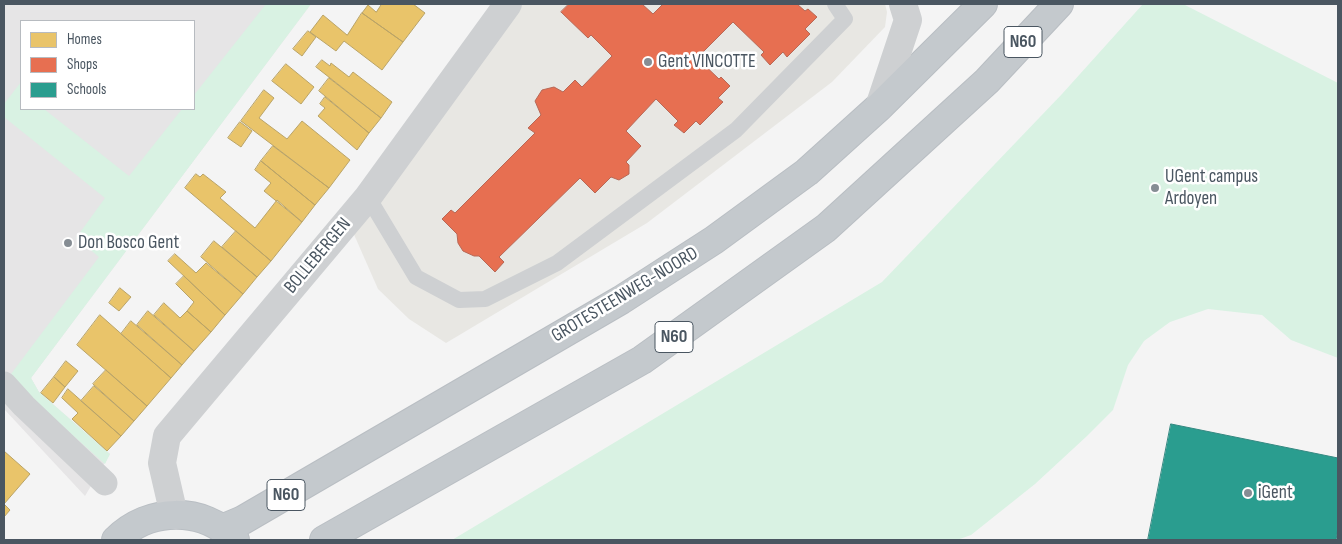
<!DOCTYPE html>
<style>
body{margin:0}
#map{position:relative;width:1342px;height:544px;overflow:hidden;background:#f4f4f4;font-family:"Sofia Sans Condensed",sans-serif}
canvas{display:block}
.frame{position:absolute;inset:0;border:5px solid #4a5661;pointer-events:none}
.legend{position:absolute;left:20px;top:20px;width:175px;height:90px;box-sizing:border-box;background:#fff;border:1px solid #b7bbc0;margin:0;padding:6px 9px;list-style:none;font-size:15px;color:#4a5661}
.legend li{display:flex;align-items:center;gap:10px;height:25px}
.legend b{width:25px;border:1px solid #b7bbc0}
</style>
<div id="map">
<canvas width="1342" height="544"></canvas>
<div class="frame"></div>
<ul class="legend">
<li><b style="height:14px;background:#e9c46a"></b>Homes</li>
<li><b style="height:14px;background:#e76f51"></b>Shops</li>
<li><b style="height:14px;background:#2a9d8f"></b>Schools</li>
</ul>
</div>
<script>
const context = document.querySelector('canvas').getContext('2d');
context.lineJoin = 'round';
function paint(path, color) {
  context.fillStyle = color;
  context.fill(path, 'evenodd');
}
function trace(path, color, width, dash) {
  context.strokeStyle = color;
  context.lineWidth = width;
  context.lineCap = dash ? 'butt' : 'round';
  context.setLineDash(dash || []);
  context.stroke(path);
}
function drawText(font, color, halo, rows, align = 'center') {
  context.font = font + ' "Sofia Sans Condensed",sans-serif';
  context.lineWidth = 5;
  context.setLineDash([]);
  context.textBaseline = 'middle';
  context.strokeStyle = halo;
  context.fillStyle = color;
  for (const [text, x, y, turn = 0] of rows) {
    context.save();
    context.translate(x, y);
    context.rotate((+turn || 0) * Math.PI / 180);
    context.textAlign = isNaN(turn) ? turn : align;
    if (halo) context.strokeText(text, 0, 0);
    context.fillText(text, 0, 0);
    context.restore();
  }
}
paint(new Path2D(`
 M 518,4 L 885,4 L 887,12 L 885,27 L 832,82 L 647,223 L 446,343 L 409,319 L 378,289 L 352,230 Z`), '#e8e7e3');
paint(new Path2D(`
 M 4,4 L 311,4 L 31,378 L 39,392 L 110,454 L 85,496 L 4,409 ZM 21,21 L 194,21 L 194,109 L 21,109 Z`), '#e6e5e6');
paint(new Path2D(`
 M 266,4 L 311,4 L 31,378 L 39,392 L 110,454 L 105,464 L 40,406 L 11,374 L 99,257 L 76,238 L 105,198 L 4,117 L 4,104 L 21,82 L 21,109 L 44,109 L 129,176 L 182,109 L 194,109 L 194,95 Z
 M 1143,4 L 1183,4 L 1338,83 L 1338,358 L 1291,340 L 1262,315 L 1208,309 L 1170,322 L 1144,341 L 1128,365 L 1113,410 L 1087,436 L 1035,484 L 971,535 L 957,540 L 452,540 L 882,282 L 1062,94 Z`), '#d9f2e3');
const homes = new Path2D(`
 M 382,4 L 413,4 L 425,13 L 403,42 L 362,13 L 368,5 L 376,12 Z
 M 362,13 L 403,42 L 382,70 L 344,41 L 336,51 L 310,32 L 323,15 L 347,35 Z
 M 308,31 L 316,37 L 302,56 L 293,49 Z
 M 322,60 L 330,66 L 331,63 L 349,77 L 353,72 L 392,102 L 381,118 L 316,67 Z
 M 286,64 L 314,87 L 301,104 L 272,81 Z
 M 329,78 L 381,118 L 369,133 L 319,91 Z
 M 264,90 L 274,98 L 259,118 L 287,139 L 302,121 L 350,160 L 329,188 L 241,121 Z
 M 325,97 L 369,133 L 357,150 L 318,116 L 325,108 L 320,104 Z
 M 240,122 L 252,131 L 241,147 L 228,138 Z
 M 273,146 L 329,188 L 315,205 L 261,161 Z
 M 261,161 L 315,205 L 302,222 L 264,191 L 271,183 L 255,170 Z
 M 196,174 L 200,177 L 203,174 L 226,192 L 220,198 L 255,228 L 277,200 L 302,222 L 271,261 L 185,188 Z
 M 236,231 L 271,261 L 257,277 L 222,247 Z
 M 214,241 L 257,277 L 243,294 L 201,257 Z
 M 175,254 L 196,273 L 206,263 L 243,294 L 225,315 L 168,261 Z
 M 184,276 L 225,315 L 211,332 L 187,311 L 194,302 L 176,284 Z
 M 120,288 L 131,297 L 119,311 L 109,303 Z
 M 164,303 L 180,318 L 187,311 L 211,332 L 194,351 L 154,315 Z
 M 148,311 L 194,351 L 182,365 L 137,325 Z
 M 100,315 L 171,378 L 147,406 L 77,345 Z
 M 131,321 L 182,365 L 171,378 L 121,334 Z
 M 66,361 L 78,371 L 65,387 L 54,377 Z
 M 106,370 L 147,406 L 134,421 L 93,384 Z
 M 54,377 L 65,387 L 53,403 L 41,393 Z
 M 94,386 L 134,421 L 121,436 L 81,401 Z
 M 68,389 L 121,436 L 107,451 L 72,419 L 78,413 L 62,398 Z
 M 4,451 L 30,474 L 4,504 L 10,510 L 4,517 Z`);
paint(homes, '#e9c46a');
trace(homes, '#b9a367', 1);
const shops = new Path2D(`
 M 569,4 L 642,4 L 653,14 L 663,4 L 797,4 L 805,11 L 808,9 L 817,17 L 805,29 L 810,34 L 787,57 L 783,52 L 770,65 L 761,55 L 764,52 L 733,22 L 697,58 L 719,79 L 721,77 L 730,86 L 718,98 L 723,102 L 700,125 L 696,121 L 684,133 L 674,125 L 678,121 L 656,99 L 626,131 L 641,146 L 626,162 L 629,165 L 629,174 L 619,180 L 611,177 L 595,193 L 580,178 L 499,257 L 504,262 L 495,272 L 479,256 L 474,256 L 463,251 L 458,243 L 457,234 L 442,219 L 451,210 L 455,213 L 535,133 L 528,128 L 541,115 L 535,101 L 542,90 L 554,87 L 563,92 L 575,80 L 582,87 L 612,56 L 591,35 L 588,38 L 561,12 Z`);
paint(shops, '#e76f51');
trace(shops, '#b86856', 1);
const schools = new Path2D(`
 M 1171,424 L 1338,458 L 1338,528 L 1336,540 L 1148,540 Z`);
paint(schools, '#2a9d8f');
trace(schools, '#348881', 1);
const trunk = new Path2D(`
 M 224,528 L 243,520 L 621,300 L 714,240 L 807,172 L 879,107 L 983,4
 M 116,540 C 149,507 203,506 235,540
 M 324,540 L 642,360 L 826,228 L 987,81 L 1059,4`);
trace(trunk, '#b9bec3', 30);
trace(new Path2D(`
 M 368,197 L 416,277 L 459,300 L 485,299 L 557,263 L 736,130 L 845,19 L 835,4`), '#ced0d2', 16);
trace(new Path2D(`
 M 4,384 L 24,406 L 105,483`), '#ced0d2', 25);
trace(new Path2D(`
 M 879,107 L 908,20 L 903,4
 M 174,515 L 162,463 L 167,436 L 368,197 L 508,4`), '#ced0d2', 28);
trace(trunk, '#c4c9cd', 28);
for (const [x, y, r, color] of [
 [648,62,5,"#868d94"],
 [1155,188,5,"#868d94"],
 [68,243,5,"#868d94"],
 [1248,493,5,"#868d94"]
]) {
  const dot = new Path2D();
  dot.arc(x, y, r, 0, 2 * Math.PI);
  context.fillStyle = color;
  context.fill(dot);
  trace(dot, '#fff', 2);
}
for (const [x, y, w] of [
 [1023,42,38],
 [674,337,38],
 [286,495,38]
]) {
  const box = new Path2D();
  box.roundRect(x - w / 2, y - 15.5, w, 31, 4);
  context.fillStyle = '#fff';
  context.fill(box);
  trace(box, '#4a5661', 1);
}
drawText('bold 18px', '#4a5661', null, [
 ["N60",1023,42],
 ["N60",674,337],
 ["N60",286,495]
]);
drawText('19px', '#4a5661', '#fff', [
 ["Gent VINCOTTE",658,62],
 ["UGent campus",1165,177],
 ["Ardoyen",1165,199],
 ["Don Bosco Gent",78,243],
 ["iGent",1258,493]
], 'left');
drawText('19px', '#4a5661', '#fff', [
 ["BOLLEBERGEN",318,256,-50],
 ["GROTESTEENWEG-NOORD",625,295,-31]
]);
</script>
